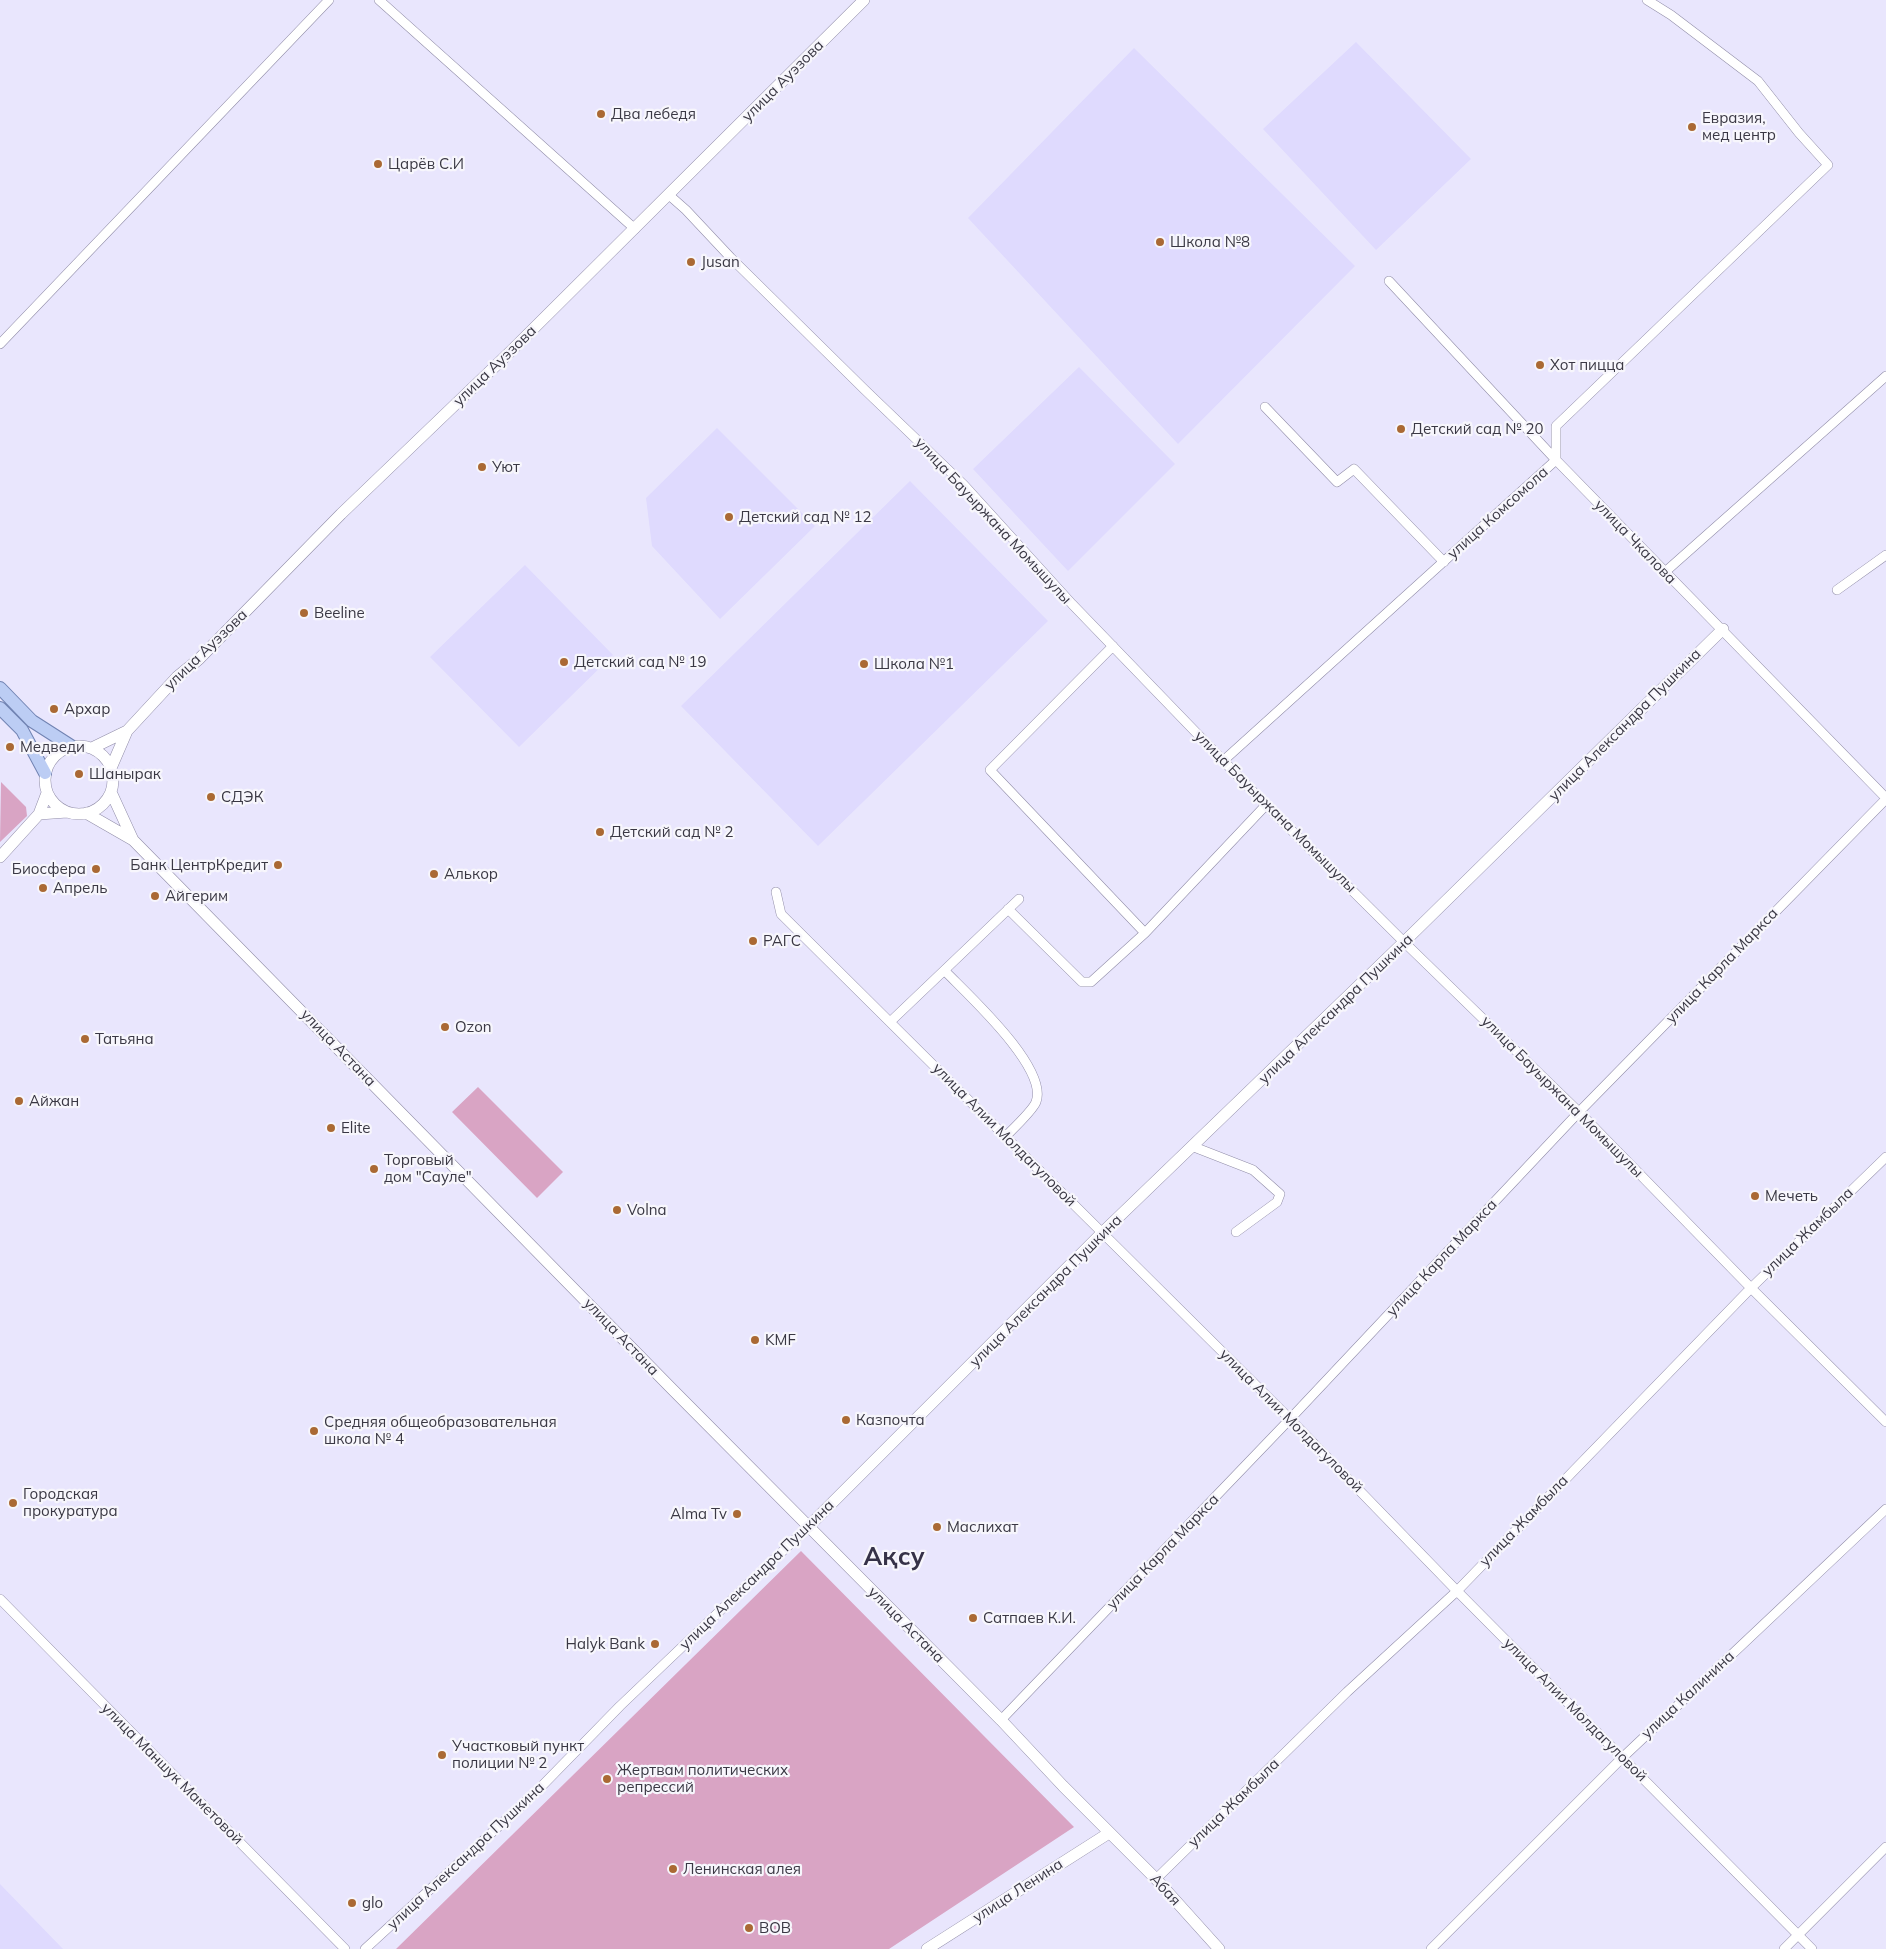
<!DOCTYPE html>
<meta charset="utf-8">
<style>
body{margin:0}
canvas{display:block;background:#e9e6fd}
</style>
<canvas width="1886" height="1949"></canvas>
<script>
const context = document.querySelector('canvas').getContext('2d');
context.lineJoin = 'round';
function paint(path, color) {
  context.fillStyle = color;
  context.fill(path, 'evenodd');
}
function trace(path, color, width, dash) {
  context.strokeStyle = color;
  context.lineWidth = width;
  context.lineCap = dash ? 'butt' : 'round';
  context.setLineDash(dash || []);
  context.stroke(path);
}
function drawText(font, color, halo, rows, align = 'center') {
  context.font = font + ' Mulish,sans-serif';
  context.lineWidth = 4.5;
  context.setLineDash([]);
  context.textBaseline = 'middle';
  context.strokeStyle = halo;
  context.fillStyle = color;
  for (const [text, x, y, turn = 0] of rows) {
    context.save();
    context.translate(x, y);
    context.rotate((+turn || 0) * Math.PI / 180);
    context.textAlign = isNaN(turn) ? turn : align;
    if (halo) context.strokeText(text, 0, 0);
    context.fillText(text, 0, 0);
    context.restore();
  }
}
paint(new Path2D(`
 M 1356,42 L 1471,159 L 1376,250 L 1263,129 Z
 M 1134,48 L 1355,266 L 1178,444 L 968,218 Z
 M 1079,367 L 1175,464 L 1068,571 L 973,469 Z
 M 717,428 L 815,526 L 720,619 L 652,546 L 646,498 Z
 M 910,481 L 1048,621 L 818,846 L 681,706 Z
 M 525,565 L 613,655 L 519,747 L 430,657 Z
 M 0,1884 L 63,1949 L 0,1949 Z`), '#dfdafe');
paint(new Path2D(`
 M 1,782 L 26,807 L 27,816 L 0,842 Z
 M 478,1087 L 563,1172 L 537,1198 L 452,1112 Z
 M 801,1551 L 1074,1827 L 889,1949 L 396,1949 Z`), '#d9a4c4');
const street = new Path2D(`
 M 379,0 L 635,229
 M 669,195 L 686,210 L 731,258 L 865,390 L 964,485 L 1072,604 L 1266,805 L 1404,942 L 1579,1112 L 1751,1288 L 1886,1422
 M 1389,281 L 1556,460 L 1886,798
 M 0,344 L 329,0
 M 1265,407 L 1337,482 L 1354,469 L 1444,562
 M 1665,572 L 1886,376
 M 1837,590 L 1886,555
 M 1113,646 L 990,770 L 1145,933
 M 1223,761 L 1556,460 L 1556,426 L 1828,165 L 1799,133 L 1758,81 L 1671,15 L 1647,0
 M 776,892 L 781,914 L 1290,1419 L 1457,1591 L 1812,1949
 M 1008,909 L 1082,982 L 1091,982 L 1145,933 L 1266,805
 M 945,971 C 967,994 1049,1068 1036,1102 C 1033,1110 1013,1129 1006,1136
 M 890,1022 L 1019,899
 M 1194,1147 L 1253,1170 L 1280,1194 L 1277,1202 L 1236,1232
 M 0,1599 L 345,1949
 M 1001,1720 L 1290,1419 L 1579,1112 L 1886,799
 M 1156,1879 L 1347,1692 L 1457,1591 L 1751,1288 L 1886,1157
 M 365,1949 L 536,1792 L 620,1706 L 808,1527
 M 1431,1949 L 1622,1758 L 1886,1509
 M 1784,1949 L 1886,1847`);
const secondary = new Path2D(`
 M45 780a34 34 0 1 1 68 0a34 34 0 1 1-68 0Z
 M 92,748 L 127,731
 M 111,768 L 127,731 L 177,677 L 199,659 L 341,514 L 511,351 L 864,0
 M 111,792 L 133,840
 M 86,813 L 133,840 L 672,1389 L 1001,1720 L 1063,1786 L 1156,1879 L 1219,1949
 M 39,814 L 67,812
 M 0,857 L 39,814 L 47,793
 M 808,1527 L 1102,1233 L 1404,942 L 1723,629
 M 927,1949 L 1109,1833`);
const primary = new Path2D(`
 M 0,688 L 32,721 L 71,746
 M 0,708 L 22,730 L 45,773`);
trace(street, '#918da8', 10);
trace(secondary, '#918da8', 12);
trace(primary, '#7183b2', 14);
trace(street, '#fff', 9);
trace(secondary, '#fff', 11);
trace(primary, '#bccdf4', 12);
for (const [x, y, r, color] of [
 [601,114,5,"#aa6934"],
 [1692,127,5,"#aa6934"],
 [378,164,5,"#aa6934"],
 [1160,242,5,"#aa6934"],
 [691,262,5,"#aa6934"],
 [1540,365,5,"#aa6934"],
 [1401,429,5,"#aa6934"],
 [482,467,5,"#aa6934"],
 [729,517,5,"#aa6934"],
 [304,613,5,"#aa6934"],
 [564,662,5,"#aa6934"],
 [864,664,5,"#aa6934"],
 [54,709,5,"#aa6934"],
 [10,747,5,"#aa6934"],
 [79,774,5,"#aa6934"],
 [211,797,5,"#aa6934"],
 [600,832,5,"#aa6934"],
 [278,865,5,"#aa6934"],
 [96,869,5,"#aa6934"],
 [434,874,5,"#aa6934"],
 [43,888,5,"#aa6934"],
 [155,896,5,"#aa6934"],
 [753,941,5,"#aa6934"],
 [445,1027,5,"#aa6934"],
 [85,1039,5,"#aa6934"],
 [19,1101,5,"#aa6934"],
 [331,1128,5,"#aa6934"],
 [374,1169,5,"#aa6934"],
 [1755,1196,5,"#aa6934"],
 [617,1210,5,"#aa6934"],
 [755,1340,5,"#aa6934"],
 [846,1420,5,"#aa6934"],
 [314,1431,5,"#aa6934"],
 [13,1503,5,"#aa6934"],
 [737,1514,5,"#aa6934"],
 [937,1527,5,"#aa6934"],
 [973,1618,5,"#aa6934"],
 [655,1644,5,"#aa6934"],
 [442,1755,5,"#aa6934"],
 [607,1779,5,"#aa6934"],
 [673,1869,5,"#aa6934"],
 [352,1903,5,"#aa6934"],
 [749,1928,5,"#aa6934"]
]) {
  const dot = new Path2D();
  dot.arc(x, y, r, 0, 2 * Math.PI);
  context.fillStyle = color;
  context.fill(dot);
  trace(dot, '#f7f6fc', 2);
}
drawText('15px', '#3a3844', '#f7f6fc', [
 ["улица Ауэзова",783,81,-45],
 ["улица Ауэзова",495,366,-44],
 ["улица Комсомола",1498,513,-42],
 ["улица Бауыржана Момышулы",993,521,47],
 ["улица Чкалова",1635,542,46],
 ["улица Ауэзова",206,650,-44],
 ["улица Александра Пушкина",1625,725,-45],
 ["улица Бауыржана Момышулы",1275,812,45],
 ["улица Карла Маркса",1722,966,-46],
 ["улица Александра Пушкина",1336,1009,-44],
 ["улица Астана",338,1048,46],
 ["улица Бауыржана Момышулы",1562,1097,45],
 ["улица Алии Молдагуловой",1004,1135,45],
 ["улица Жамбыла",1808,1232,-44],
 ["улица Карла Маркса",1442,1258,-47],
 ["улица Александра Пушкина",1046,1291,-45],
 ["улица Астана",621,1337,46],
 ["улица Алии Молдагуловой",1291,1421,45],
 ["улица Жамбыла",1524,1521,-46],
 ["улица Карла Маркса",1163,1552,-46],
 ["улица Александра Пушкина",757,1575,-44],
 ["улица Астана",906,1625,45],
 ["улица Калинина",1688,1695,-43],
 ["улица Алии Молдагуловой",1575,1710,45],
 ["улица Маншук Маметовой",172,1774,45],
 ["улица Жамбыла",1234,1803,-44],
 ["улица Александра Пушкина",466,1856,-43],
 ["Абая",1165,1890,47],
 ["улица Ленина",1018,1891,-33]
]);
drawText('15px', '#3a3844', '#f7f6fc', [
 ["Два лебедя",611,114],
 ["Евразия,",1702,118],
 ["мед центр",1702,135],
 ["Царёв С.И",388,164],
 ["Школа №8",1170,242],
 ["Jusan",701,262],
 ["Хот пицца",1550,365],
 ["Детский сад № 20",1411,429],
 ["Уют",492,467],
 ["Детский сад № 12",739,517],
 ["Beeline",314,613],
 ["Детский сад № 19",574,662],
 ["Школа №1",874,664],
 ["Архар",64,709],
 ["Медведи",20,747],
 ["Шанырак",89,774],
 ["СДЭК",221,797],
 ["Детский сад № 2",610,832],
 ["Банк ЦентрКредит",268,865,"right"],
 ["Биосфера",86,869,"right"],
 ["Алькор",444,874],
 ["Апрель",53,888],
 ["Айгерим",165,896],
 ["РАГС",763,941],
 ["Ozon",455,1027],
 ["Татьяна",95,1039],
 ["Айжан",29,1101],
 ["Elite",341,1128],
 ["Торговый",384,1160],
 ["дом \"Сауле\"",384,1177],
 ["Мечеть",1765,1196],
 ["Volna",627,1210],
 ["KMF",765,1340],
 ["Казпочта",856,1420],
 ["Средняя общеобразовательная",324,1422],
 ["школа № 4",324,1439],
 ["Городская",23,1494],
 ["прокуратура",23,1511],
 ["Alma Tv",727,1514,"right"],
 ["Маслихат",947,1527],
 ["Сатпаев К.И.",983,1618],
 ["Halyk Bank",645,1644,"right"],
 ["Участковый пункт",452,1746],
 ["полиции № 2",452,1763],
 ["Жертвам политических",617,1770],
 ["репрессий",617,1787],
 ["Ленинская алея",683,1869],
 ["glo",362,1903],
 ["ВОВ",759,1928]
], 'left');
drawText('bold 25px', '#363248', '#f7f6fc', [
 ["Ақсу",894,1557]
]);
</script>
